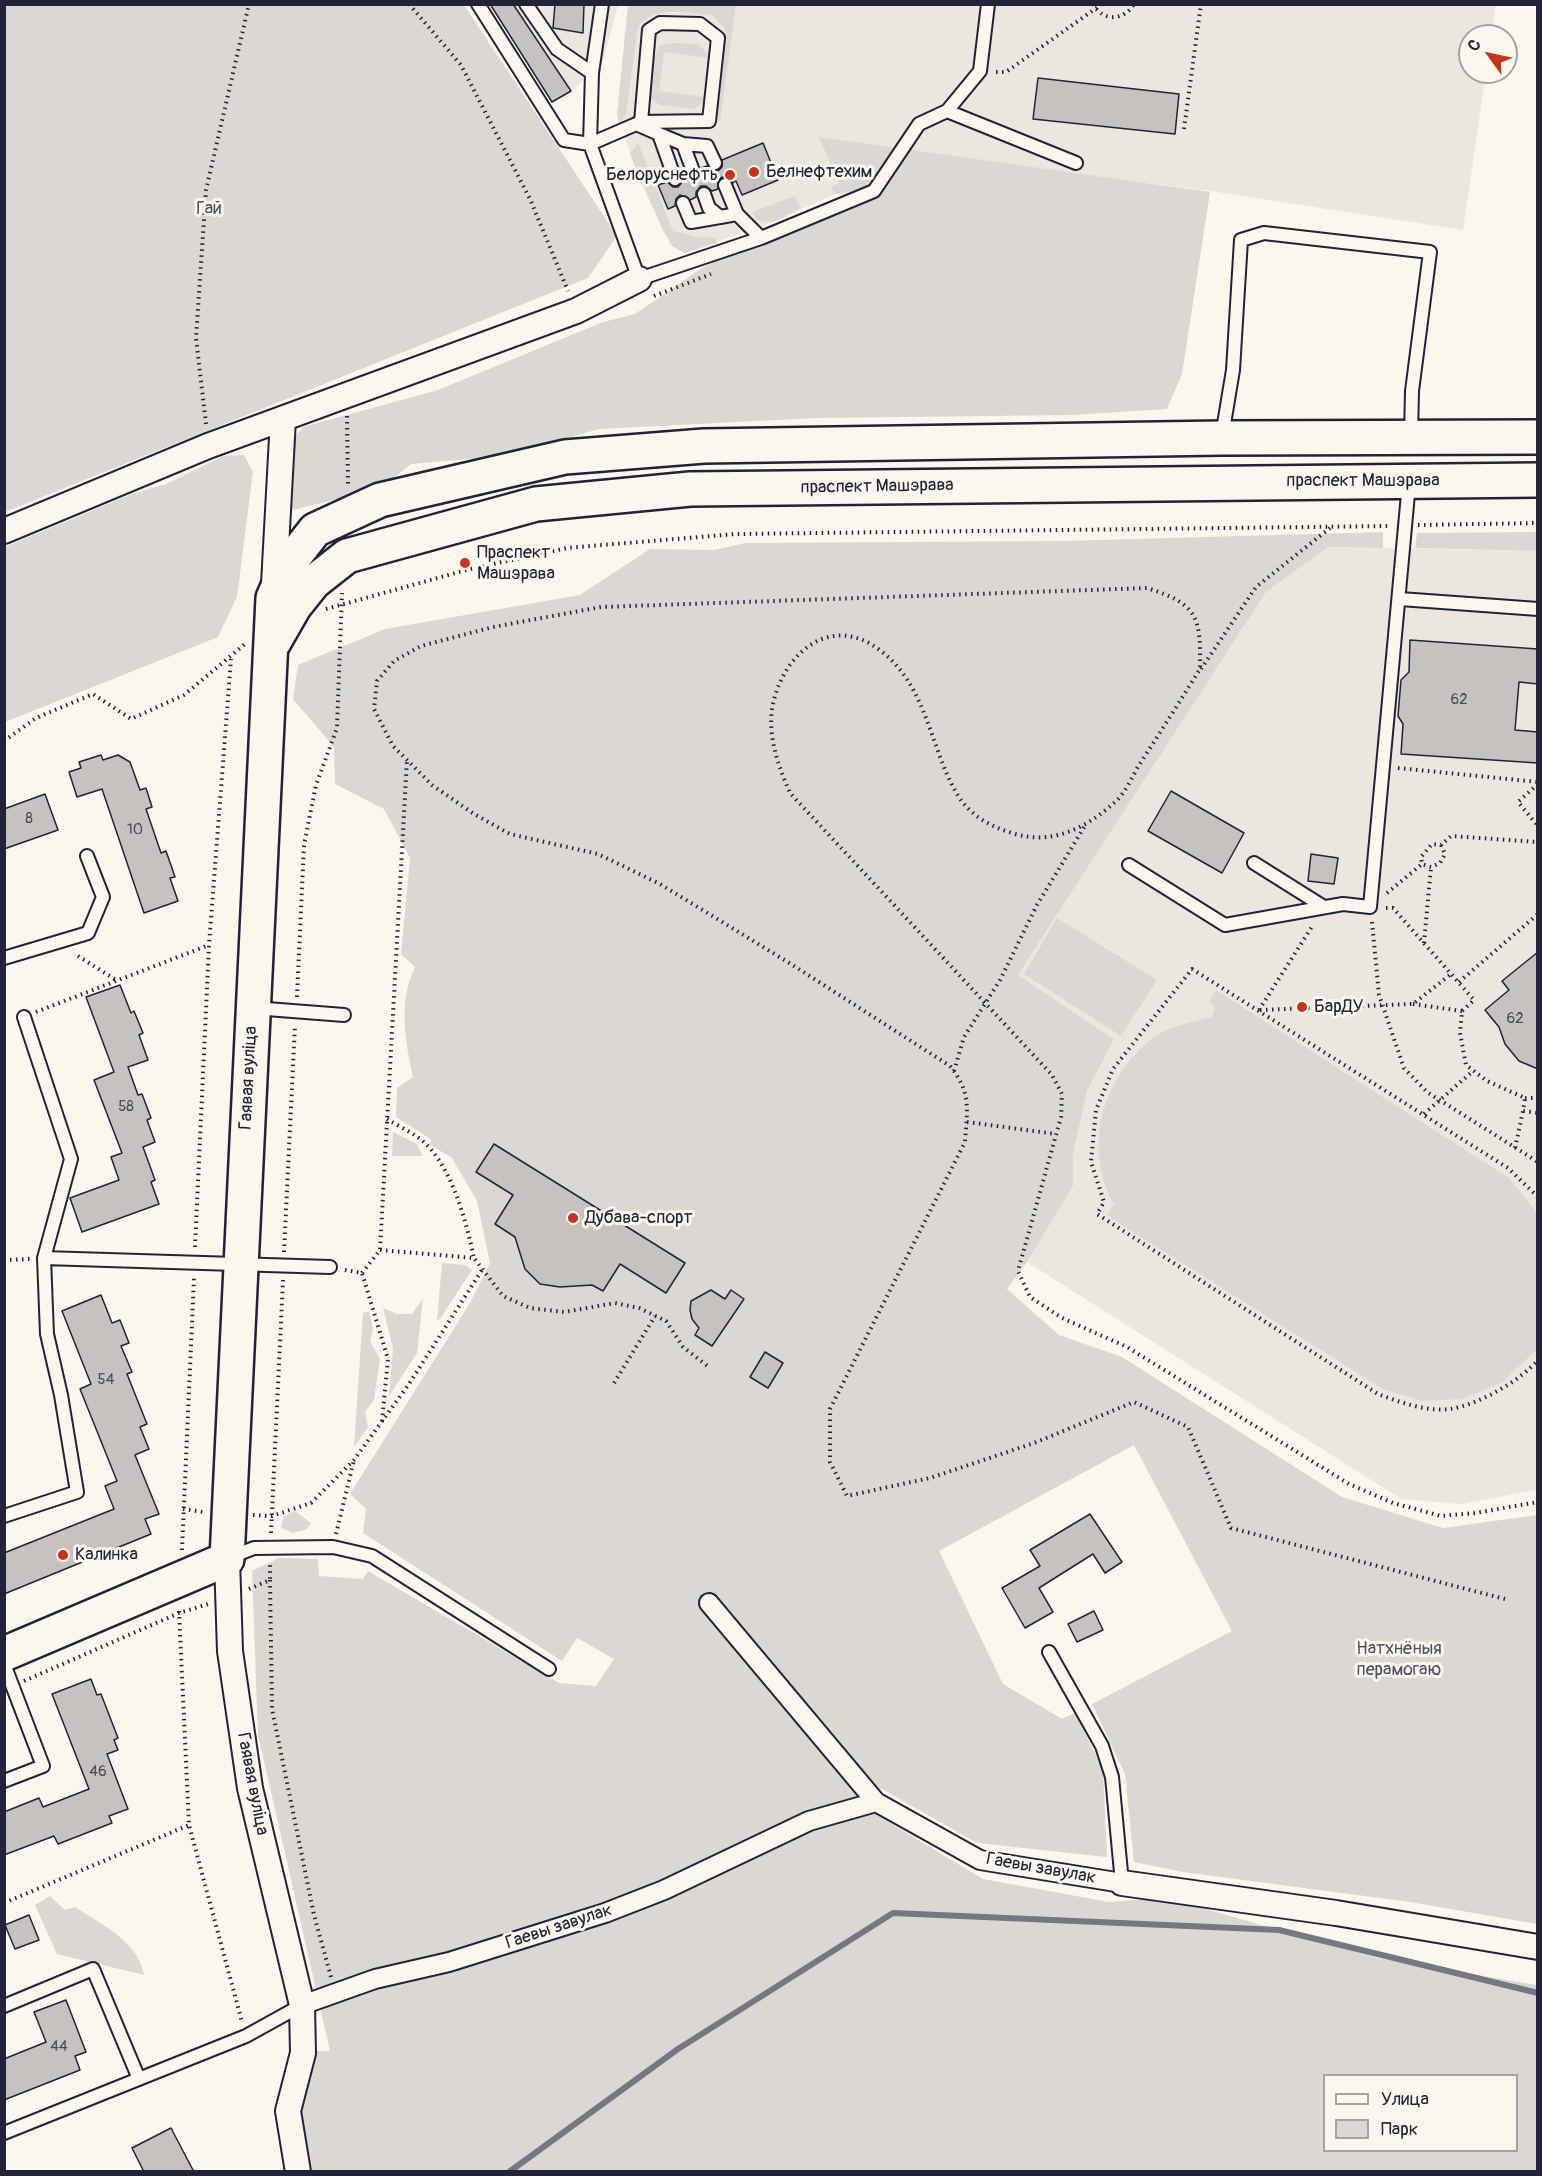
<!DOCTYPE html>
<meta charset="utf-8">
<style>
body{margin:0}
#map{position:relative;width:1542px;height:2176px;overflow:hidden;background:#fbf7ec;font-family:Pangolin,sans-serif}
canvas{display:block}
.frame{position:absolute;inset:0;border:6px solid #22223b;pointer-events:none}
.legend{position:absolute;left:1323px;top:2074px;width:195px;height:78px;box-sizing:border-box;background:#fbf7ec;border:2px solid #a4a2a5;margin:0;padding:8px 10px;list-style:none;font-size:18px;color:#22223b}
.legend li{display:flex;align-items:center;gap:12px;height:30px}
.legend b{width:30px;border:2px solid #a4a2a5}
.north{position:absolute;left:1458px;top:24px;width:60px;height:60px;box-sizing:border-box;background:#fbf7ec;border:2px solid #a4a2a5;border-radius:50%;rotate:303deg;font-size:16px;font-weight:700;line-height:24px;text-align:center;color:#22223b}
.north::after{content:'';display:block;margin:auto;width:21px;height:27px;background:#c8321e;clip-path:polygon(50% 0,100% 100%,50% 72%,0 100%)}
</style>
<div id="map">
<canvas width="1542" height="2176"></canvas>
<div class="frame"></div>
<ul class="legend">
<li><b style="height:8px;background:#fbf7ec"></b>Улица</li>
<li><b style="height:16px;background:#dbd8d3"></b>Парк</li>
</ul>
<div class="north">С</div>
</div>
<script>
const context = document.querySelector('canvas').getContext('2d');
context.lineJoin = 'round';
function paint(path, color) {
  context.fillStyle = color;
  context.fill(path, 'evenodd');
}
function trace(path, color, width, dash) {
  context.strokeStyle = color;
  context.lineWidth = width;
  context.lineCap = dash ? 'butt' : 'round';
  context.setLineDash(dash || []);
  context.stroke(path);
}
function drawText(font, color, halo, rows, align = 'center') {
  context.font = font + ' Pangolin,sans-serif';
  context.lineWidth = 6;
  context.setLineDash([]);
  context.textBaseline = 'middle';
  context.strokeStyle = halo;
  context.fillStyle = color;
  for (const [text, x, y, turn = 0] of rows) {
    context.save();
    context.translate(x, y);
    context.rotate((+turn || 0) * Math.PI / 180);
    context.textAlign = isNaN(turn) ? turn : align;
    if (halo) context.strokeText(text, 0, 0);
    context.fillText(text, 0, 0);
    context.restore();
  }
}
paint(new Path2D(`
 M 736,4 L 1496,5 L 1491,36 L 1470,36 L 1470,72 L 1486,72 L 1463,230 L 1217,192 L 899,151 L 860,187 L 835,194 L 773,222 L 684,253 L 672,246 L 663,230 L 637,174 L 617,114 L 634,13 L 735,12 Z
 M 490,5 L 618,5 L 602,65 L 571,91 L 552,102 Z
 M 1328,547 L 1537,551 L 1537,1490 L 1460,1504 L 1401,1499 L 1027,1262 L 1073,1186 L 1073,1155 L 1087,1091 L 1114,1039 L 1018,975 L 1266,592 Z`), '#ebe7df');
paint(new Path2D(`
 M 5,5 L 464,5 L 617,236 L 588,278 L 5,512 Z
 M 628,5 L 736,5 L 720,121 L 714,114 L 725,45 L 725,29 L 712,15 C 687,14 653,4 638,27 L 626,114 L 619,124 L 617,114 Z
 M 671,43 L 699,44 L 710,58 L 664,52 L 659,91 L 704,97 L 704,102 L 694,109 L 660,105 L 649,97 L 652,61 L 660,45 Z
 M 819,137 L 1210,192 L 1182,374 L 1167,409 L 1072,415 L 816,418 L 599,429 L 503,456 L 411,464 L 382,488 L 289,511 L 272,464 L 303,427 L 438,390 L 603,322 L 635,314 L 702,268 L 849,192 L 835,194 L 831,187 L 839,183 Z
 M 638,143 L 673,231 L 701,238 L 715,237 L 717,243 L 684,253 L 672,246 L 663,230 L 630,154 Z
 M 795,196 L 801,209 L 773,222 L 757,220 L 752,212 Z
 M 244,455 L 253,472 L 237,597 L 218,637 L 5,722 L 5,547 L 132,494 L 166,484 L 223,456 Z
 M 1383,532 L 1383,548 L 1328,547 L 1266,592 L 1018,975 L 1114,1039 L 1087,1091 L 1073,1155 L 1073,1186 L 1027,1262 L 1007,1289 L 1059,1335 L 1122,1357 L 1342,1497 L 1443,1528 L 1537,1515 L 1537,1924 L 1410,1902 L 1183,1872 L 1134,1862 L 1125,1774 L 1092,1704 L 1232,1631 L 1134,1445 L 939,1551 L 1003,1684 L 1062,1719 L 1075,1713 L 1103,1770 L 1107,1857 L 977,1843 L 882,1789 L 857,1798 L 872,1812 L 983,1879 L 1109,1902 L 1167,1898 L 1377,1958 L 1537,1985 L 1537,2171 L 308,2171 L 296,2104 L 312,2051 L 330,2051 L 258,1735 L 252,1571 L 279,1558 L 318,1559 L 319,1576 L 363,1579 L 368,1571 L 559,1683 L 596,1686 L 614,1659 L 577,1638 L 562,1661 L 363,1533 L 366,1509 L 350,1494 L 470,1303 L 490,1263 L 477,1201 L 452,1158 L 429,1144 L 432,1140 L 396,1117 L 397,1088 L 413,1077 C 405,1040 398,1002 415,967 L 401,954 L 410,858 L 384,809 L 335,784 L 334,747 L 293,699 L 298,665 L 385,629 L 580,595 L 650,549 L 714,550 L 745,543 L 1063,541 ZM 1324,2076 L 1516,2076 L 1516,2150 L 1324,2150 Z
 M 1537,532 L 1537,551 L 1415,548 L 1417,533 Z
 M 1057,918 L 1157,980 L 1121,1036 L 1024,974 Z
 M 1216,990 L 1509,1178 L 1538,1214 L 1537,1349 L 1503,1382 L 1462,1399 L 1422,1401 L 1383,1389 L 1107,1216 L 1114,1204 C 1084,1148 1100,1083 1148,1042 C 1164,1027 1191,1022 1212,1017 L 1215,1007 L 1209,1002 Z
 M 393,1132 L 417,1144 L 423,1156 L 392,1156 Z
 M 442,1263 L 465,1265 L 472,1270 L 440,1319 L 437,1320 Z
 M 423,1298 L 417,1353 L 389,1396 L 393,1348 L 383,1308 L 397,1314 L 412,1314 Z
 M 369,1311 L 373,1329 L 370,1341 L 380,1359 L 374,1400 L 365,1412 L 368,1427 L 354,1447 L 363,1313 Z
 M 295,1511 L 311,1523 L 307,1529 L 293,1533 L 281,1528 L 283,1517 Z
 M 50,1896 L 65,1910 L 75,1907 C 102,1925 138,1941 144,1975 L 57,1954 L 35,1905 Z`), '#dbd8d3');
trace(new Path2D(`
 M 509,2172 L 678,2049 L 893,1913 L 1279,1930 L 1538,1993`), '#787681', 6);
const building = new Path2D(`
 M 490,4 L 513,4 L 571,91 L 552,102 Z
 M 555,4 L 584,4 L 583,33 L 553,28 Z
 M 1038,78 L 1179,94 L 1175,134 L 1033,119 Z
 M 763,143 L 778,180 L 742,195 L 736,181 L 733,183 L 730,178 L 722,177 L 718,180 L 718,189 L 712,191 L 706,186 L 701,186 L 696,192 L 696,197 L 690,200 L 680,195 L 676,199 L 675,206 L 668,209 L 658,185 L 667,182 L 673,187 L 678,187 L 683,181 L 683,176 L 696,178 L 701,168 L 707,166 L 711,170 L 718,171 L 722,167 L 722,160 Z
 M 1410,640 L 1538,649 L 1538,684 L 1519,682 L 1515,730 L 1538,732 L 1538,763 L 1401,754 L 1403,724 L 1398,716 L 1401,680 L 1409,672 Z
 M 101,755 L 103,760 L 118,755 L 130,762 L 140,790 L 146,788 L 152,807 L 146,809 L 161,853 L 166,851 L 175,877 L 170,878 L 178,901 L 144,913 L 102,789 L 77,797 L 69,772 L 81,768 L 79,762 Z
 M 1171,791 L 1244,833 L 1222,873 L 1148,831 Z
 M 45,794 L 58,830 L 4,849 L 4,809 Z
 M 1311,854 L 1338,858 L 1334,884 L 1308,881 Z
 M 1538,952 L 1538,1069 L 1519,1061 L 1505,1044 L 1499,1027 L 1485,1010 L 1509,990 L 1502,981 Z
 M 120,985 L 131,1013 L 134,1011 L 143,1033 L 139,1035 L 148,1060 L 128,1067 L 138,1095 L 142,1094 L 151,1118 L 147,1120 L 155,1142 L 143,1147 L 155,1180 L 151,1182 L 159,1204 L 82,1232 L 70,1198 L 119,1180 L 111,1157 L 122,1153 L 94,1080 L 114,1072 L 86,997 Z
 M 494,1144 L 685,1263 L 666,1293 L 620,1264 L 603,1291 L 592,1285 L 560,1287 L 540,1284 L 525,1269 L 515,1237 L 495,1224 L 513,1195 L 476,1172 Z
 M 711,1290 L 725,1299 L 731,1290 L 744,1299 L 712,1346 L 695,1335 L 699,1328 L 692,1319 L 690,1310 L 691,1301 Z
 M 101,1295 L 112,1323 L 120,1320 L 129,1343 L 121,1346 L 132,1372 L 127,1374 L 147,1424 L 140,1427 L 149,1449 L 135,1455 L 159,1514 L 145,1519 L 151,1534 L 4,1594 L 4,1553 L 114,1509 L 105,1486 L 117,1481 L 80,1389 L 91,1384 L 62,1311 Z
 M 765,1352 L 783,1363 L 768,1388 L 750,1377 Z
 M 1090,1514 L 1122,1562 L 1105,1573 L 1093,1554 L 1039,1588 L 1053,1612 L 1025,1628 L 1002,1588 L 1040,1566 L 1030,1550 Z
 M 1094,1611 L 1103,1630 L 1077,1642 L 1068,1624 Z
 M 91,1679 L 97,1695 L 101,1694 L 118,1738 L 114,1740 L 118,1750 L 107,1754 L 128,1809 L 109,1816 L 112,1823 L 58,1844 L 54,1836 L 4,1855 L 4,1812 L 39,1798 L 43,1807 L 89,1789 L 52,1694 Z
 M 29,1915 L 39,1940 L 15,1949 L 5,1925 Z
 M 66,2000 L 86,2052 L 75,2056 L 80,2070 L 4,2100 L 4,2059 L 46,2042 L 34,2012 Z
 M 171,2128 L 194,2172 L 144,2172 L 132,2148 Z`);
paint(building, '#c6c2c0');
trace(building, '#22223b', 1.5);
const service = new Path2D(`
 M 478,4 L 564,140 L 590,144 L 641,122 L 649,30 L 660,23 L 700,24 L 718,38 L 709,121 L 641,122
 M 526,4 L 557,49 L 592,73
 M 602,4 L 592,73 L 590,144 L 639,279 L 761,238 L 874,191 L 919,124 L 947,111 L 980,71 L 988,4
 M 947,111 L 1076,163
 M 636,124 L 659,134 L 675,179
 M 659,134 L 683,144 L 693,171
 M 683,144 L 707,146 L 715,163
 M 683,203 L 691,222 L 720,217 L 709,208 L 704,194
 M 737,214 L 761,238
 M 720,217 L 737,214 L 725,185
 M 1222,436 L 1233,370 L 1241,240 L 1264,233 L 1430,252 L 1412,391 L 1411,436
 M 1400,599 L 1538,609
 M 1254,863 L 1324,907
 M 1129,865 L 1225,925 L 1343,904 L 1370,907 L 1409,483
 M 4,958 L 88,933 L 103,897 L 87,856
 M 254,1008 L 344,1015
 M 24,1017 L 71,1159 L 44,1258 L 330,1267
 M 4,1516 L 77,1492 L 61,1395 L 47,1334 L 44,1258
 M 231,1557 L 254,1548 L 333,1547 L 372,1556 L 549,1669
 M 1049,1652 L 1102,1746 L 1112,1777 L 1122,1883
 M 4,1664 L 43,1766 L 4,1781
 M 4,2006 L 93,1969 L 139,2079
 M 4,2133 L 246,2036 L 302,2005`);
const pedestrian = new Path2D(`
 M 709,1603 L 876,1802
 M 302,2005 L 375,1979 L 449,1962 L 605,1913 L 664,1890 L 809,1821 L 876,1802 L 980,1860 L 1122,1883`);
const minor = new Path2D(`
 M 4,531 L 208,446 L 576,311 L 639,279
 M 274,584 L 283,419
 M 227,1559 L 230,1651 L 250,1788 L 302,2005 L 303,2053 L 288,2111 L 298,2172
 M 1122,1883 L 1336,1913 L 1538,1947`);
const secondary = new Path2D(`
 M 274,642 L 294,607 L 314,582 L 347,556 L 536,504 L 690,489 L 1538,480
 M 4,1654 L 227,1559 L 273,598 L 287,566 L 315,530 L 380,500 L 565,457 L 704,446 L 1222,438 L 1538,437`);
trace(service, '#22223b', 16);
trace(pedestrian, '#22223b', 22);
trace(minor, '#22223b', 28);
trace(secondary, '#22223b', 38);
trace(new Path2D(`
 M 409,4 L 461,65 L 530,199 L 568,291
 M 1093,4 C 1103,22 1124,21 1134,4
 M 996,72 L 1006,72 L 1102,4
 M 1184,129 L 1201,4
 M 654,296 L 711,274
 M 347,416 L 348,487
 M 206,424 L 196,338 L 206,190 L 249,4
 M 1418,525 L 1538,523
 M 326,609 L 470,569 L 567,548 L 735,534 L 1390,526
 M 1201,669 L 1256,587 L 1330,528
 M 4,741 L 36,718 L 93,694 L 131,719 L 184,695 L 245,644
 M 1398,768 L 1538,782
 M 1538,784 L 1518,802 L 1538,826
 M 1441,845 L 1445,854 L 1440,863 L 1431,867 L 1422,864 L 1421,857 L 1432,844 L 1441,845 L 1451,836 L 1538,842
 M 1387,893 L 1422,864
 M 1386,908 L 1393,908 L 1474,1000 L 1462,1011 L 1460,1033 L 1466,1065 L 1487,1081 L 1525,1098 L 1523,1111 L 1538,1113
 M 1372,922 L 1379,995 L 1404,1068 L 1427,1092 L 1538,1162
 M 1424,943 L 1431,867
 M 78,956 L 116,980
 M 1459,982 L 1538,914
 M 297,997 L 304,845 L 316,785 L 337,728 L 342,593
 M 1413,1004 L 1462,1011
 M 1259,1010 L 1313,925
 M 1260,1010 L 1413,1004 L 1451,974
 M 36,1012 L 209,945
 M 954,1071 L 964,1037 L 1000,980 L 1037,905 L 1086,824
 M 1525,1098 L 1538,1098
 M 1424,1114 L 1473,1071
 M 387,1119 C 397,1125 409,1131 419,1138 C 451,1162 466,1221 474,1258
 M 967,1122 L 1056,1134
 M 1515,1148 L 1523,1111
 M 1538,1197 L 1508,1168 L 1192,969 L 1113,1069 L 1096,1110 L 1091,1162 L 1104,1202 L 1097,1214 L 1378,1394 C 1400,1402 1426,1412 1450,1409 C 1478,1405 1520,1381 1538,1360
 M 195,1247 L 209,945 L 231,659
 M 380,1250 L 474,1258 L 503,1296 L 530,1308 L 564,1312 L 615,1303 L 639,1308 L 666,1321 L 683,1347 L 710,1368
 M 284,1252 L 295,1025
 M 4,1260 L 31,1259
 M 345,1270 L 362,1273 L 388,1359 L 382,1421
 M 362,1273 L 380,1250 L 407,759
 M 614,1383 L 655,1316
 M 183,1509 L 203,1512
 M 253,1515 L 272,1516 L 311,1503 L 354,1460 L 409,1384 L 482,1270
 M 271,1533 L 283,1280
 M 336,1534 L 354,1460
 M 182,1550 L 194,1278
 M 270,1580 L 272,1709 L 314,1915 L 331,1977
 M 249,1589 L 270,1580 L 270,1562
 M 1505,1599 L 1231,1528 L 1188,1427 L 1134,1402 L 1034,1443 L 930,1478 L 847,1496 L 830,1462 L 830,1409 L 965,1142 C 967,1109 972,1093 950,1066 L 791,964 L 660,884 L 598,854 L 510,834 L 474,814 L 432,785 L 393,746 L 374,709 L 377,681 L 394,661 L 421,646 L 493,627 L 601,607 L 1147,588 C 1198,604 1201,617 1200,669 C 1180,701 1160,733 1139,765 C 1132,777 1125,794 1114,803 C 1086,828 1052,845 1015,834 C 991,827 970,816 957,794 C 930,748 927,686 881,651 C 830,611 781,655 772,709 C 768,738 779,768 790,793 L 1052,1075 L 1062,1094 L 1061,1117 L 1018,1271 L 1030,1297 L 1062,1318 L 1127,1347 L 1349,1484 L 1393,1503 L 1441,1516 L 1475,1513 L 1538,1502
 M 179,1611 L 189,1825 L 242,2022
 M 24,1681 L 179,1613 L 208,1604
 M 4,1903 L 189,1825`), '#22223b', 4, [1.5, 4.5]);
trace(service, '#fbf7ec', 12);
trace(pedestrian, '#fbf7ec', 18);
trace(minor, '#fbf7ec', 24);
trace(secondary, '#fbf7ec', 33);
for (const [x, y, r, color] of [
 [754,172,6,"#c8321e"],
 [730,175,6,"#c8321e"],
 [465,563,6,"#c8321e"],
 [1302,1007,6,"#c8321e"],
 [573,1218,6,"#c8321e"],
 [63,1555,6,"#c8321e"]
]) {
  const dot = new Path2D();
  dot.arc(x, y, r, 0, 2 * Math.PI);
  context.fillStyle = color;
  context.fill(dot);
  trace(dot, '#fbf7ec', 2);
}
drawText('15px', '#4b4a5c', null, [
 ["62",1459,700],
 ["8",29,819],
 ["10",135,830],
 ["62",1515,1019],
 ["58",126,1107],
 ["54",106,1380],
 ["46",98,1772],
 ["44",59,2047]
]);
drawText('18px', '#22223b', '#fbf7ec', [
 ["Белнефтехим",766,172],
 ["Белоруснефть",718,175,"right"],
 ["Праспект",477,553],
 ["Машэрава",477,574],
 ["БарДУ",1314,1007],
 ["Дубава-спорт",585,1218],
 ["Калинка",75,1555]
], 'left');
drawText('18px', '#505061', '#fbf7ec', [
 ["Гай",209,209],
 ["Натхнёныя",1399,1649],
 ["перамогаю",1399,1670]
]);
drawText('18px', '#22223b', '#fbf7ec', [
 ["праспект Машэрава",1363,481],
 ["праспект Машэрава",877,487,-1],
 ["Гаявая вуліца",249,1078,-87],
 ["Гаявая вуліца",252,1784,79],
 ["Гаевы завулак",1041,1869,10],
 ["Гаевы завулак",559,1927,-18]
]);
</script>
